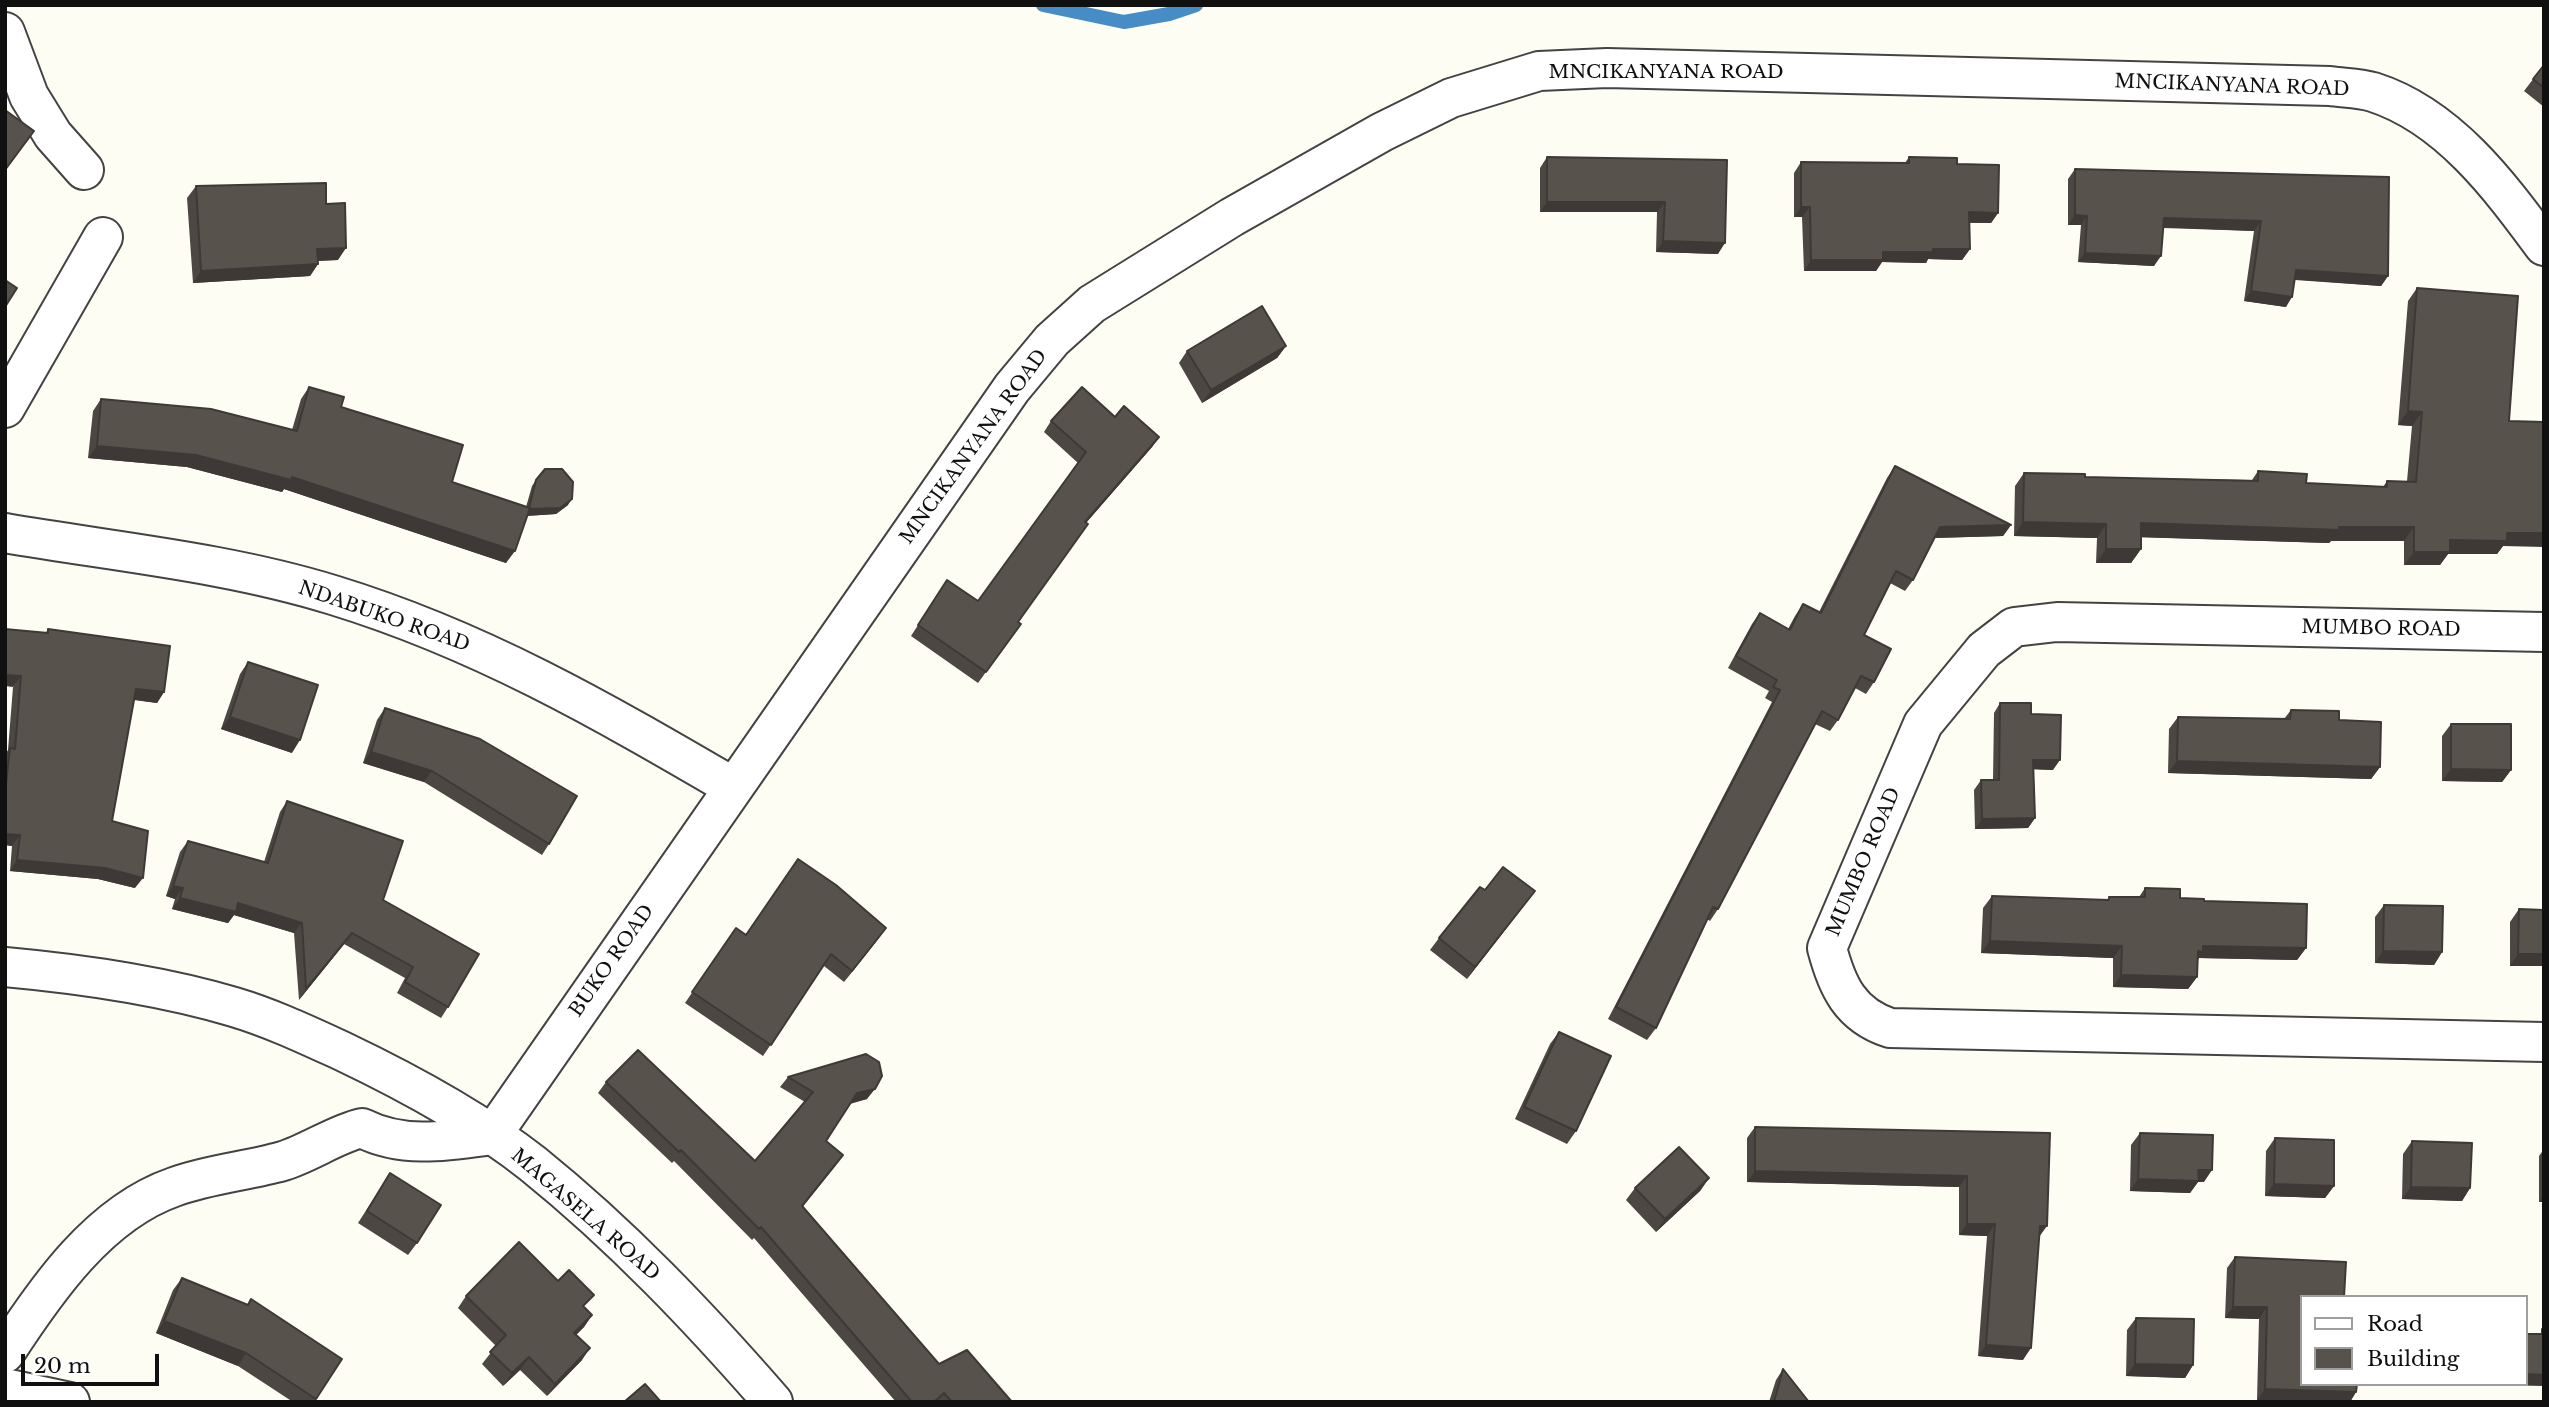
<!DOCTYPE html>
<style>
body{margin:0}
#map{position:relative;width:2549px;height:1407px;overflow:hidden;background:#fefdf4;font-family:"Libre Baskerville",serif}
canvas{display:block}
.frame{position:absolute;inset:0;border:7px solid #101010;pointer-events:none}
.legend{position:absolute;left:2300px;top:1295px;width:228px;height:91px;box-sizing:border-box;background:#fff;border:2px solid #9f9f9f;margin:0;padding:9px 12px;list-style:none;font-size:21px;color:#101010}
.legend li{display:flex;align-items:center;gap:14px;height:35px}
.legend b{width:35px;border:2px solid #9f9f9f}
.scale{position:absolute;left:21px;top:1354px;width:138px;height:32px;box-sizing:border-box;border:4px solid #101010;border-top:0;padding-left:9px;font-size:21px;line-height:24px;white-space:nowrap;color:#101010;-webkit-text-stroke:5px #fff;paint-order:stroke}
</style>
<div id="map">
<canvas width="2549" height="1407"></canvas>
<div class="frame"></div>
<ul class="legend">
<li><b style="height:9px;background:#fff"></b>Road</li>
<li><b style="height:19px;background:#58524d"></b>Building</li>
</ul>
<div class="scale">20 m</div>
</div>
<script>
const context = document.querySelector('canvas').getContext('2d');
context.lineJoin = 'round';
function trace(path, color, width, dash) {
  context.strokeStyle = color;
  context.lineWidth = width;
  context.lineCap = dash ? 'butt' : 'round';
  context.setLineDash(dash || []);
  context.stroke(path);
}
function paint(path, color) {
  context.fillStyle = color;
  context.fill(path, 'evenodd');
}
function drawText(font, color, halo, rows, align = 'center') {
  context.font = font + ' "Libre Baskerville",serif';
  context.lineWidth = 7;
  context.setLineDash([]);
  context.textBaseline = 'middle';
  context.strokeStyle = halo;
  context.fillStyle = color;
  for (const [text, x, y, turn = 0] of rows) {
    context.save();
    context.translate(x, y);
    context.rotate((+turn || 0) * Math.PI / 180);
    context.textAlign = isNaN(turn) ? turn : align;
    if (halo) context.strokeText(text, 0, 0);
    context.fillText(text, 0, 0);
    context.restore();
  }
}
trace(new Path2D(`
 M 1043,5 L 1124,22 L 1169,14 L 1196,5`), '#468cc6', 14);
const street = new Path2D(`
 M 5,32 L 29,96 L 53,135 L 84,170
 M 5,408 L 103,237
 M 5,533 C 115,552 226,562 333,595 C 480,640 601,710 733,787
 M 2544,632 L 2057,622 L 2014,627 L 1984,650 L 1923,724 L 1827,948 C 1837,986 1850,1015 1890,1028 L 2544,1042
 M 5,967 C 82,974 160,985 234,1007 C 271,1018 307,1035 342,1051 C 407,1082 476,1119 533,1164 C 621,1235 699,1317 773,1402
 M 5,1353 C 46,1290 99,1213 174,1187 C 209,1174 248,1171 283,1161 C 309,1153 338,1133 362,1128 C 403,1149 448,1141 492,1135 L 1012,388 L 1052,340 L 1092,304 L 1232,217 L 1382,132 L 1451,98 L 1539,71 L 1607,68 L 2330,86 C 2344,88 2360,88 2373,92 C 2448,116 2499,185 2544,246
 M 5,1388 L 70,1402`);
trace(street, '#434343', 42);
trace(street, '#fff', 38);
paint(new Path2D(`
 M 2544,65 L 2544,107 L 2524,91 Z
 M 1547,157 L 1727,160 L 1718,254 L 1656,252 L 1657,212 L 1540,212 L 1540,168 Z
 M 1909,157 L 1957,164 L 1998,213 L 1991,223 L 1970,223 L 1970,249 L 1962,260 L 1928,259 L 1926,263 L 1882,262 L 1876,271 L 1804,271 L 1802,217 L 1794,217 L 1794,173 L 1801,162 L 1905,163 Z
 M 2075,169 L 2389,177 L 2388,276 L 2381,286 L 2295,280 L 2286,307 L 2244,301 L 2254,231 L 2163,228 L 2154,266 L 2078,262 L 2081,225 L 2068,225 L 2068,179 Z
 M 196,186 L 326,204 L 338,260 L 318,261 L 318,264 L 310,276 L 193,283 L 187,198 Z
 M 2417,288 L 2509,421 L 2503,546 L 2497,554 L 2448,554 L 2440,565 L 2404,565 L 2404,541 L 2331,541 L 2329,543 L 2141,537 L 2141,549 L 2131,563 L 2096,563 L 2097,538 L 2014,536 L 2015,486 L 2024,473 L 2085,477 L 2252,480 L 2258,471 L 2306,483 L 2383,487 L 2387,481 L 2407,481 L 2412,426 L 2398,425 L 2408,301 Z
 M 1286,346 L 1277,358 L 1202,403 L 1179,363 L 1187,351 Z
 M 309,387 L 341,407 L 452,482 L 526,507 L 532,486 L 536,480 L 568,505 L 556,514 L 527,516 L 506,563 L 284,489 L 282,492 L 187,467 L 88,458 L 93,411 L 101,399 L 292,430 L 301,399 Z
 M 1115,417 L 1159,437 L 1152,447 L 1086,523 L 1018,622 L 1021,624 L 978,683 L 911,636 L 947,580 L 978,601 L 1078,463 L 1044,432 L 1051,421 Z
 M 1895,466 L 2011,525 L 2003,536 L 1934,538 L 1913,580 L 1905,591 L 1890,583 L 1864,635 L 1874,682 L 1866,694 L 1855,688 L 1838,720 L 1830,731 L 1815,724 L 1718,909 L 1710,921 L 1707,919 L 1656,1028 L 1647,1040 L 1608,1019 L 1772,702 L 1765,698 L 1769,691 L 1728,668 L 1752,624 L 1760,613 L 1788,629 L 1795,616 L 1803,604 L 1819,612 L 1887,478 Z
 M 48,629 L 164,692 L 157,703 L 134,700 L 112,821 L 135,888 L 98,879 L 10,871 L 12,846 L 5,845 L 5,755 L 8,750 L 13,687 Z
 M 248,662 L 292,753 L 221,729 L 240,674 Z
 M 2000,703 L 2031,714 L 2053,770 L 2033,769 L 2035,818 L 2028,828 L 1975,829 L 1974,790 L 1981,780 L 1993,780 L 1994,713 Z
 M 385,708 L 549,844 L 542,855 L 424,782 L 363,763 L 377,720 Z
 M 2291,710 L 2339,720 L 2380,767 L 2371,779 L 2168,773 L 2169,729 L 2178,717 L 2284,719 Z
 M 2451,724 L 2511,770 L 2502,782 L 2442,781 L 2442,736 Z
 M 287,801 L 383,900 L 448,1007 L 441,1018 L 397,993 L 405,978 L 344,944 L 299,1000 L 294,933 L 234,915 L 228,923 L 172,909 L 175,899 L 166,896 L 180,852 L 188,841 L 264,862 L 280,812 Z
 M 2145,888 L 2180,898 L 2204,901 L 2306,948 L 2297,960 L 2199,958 L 2197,961 L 2197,977 L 2188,989 L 2113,987 L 2113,958 L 1981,953 L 1983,908 L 1992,896 L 2107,900 L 2109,897 L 2139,897 Z
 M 1485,890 L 1526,903 L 1467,979 L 1430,950 L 1439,938 Z
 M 2384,905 L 2442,952 L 2434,965 L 2375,963 L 2375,917 Z
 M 2519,909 L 2544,910 L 2544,966 L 2510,966 L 2510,922 Z
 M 736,928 L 746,935 L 878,939 L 844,982 L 824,966 L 763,1056 L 685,1003 Z
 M 1559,1032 L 1576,1131 L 1567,1144 L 1515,1119 L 1550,1044 Z
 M 788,1077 L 867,1099 L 851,1103 L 826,1141 L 835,1166 L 803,1206 L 939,1364 L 1012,1402 L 896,1402 L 754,1238 L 752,1240 L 674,1161 L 672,1163 L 598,1093 L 606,1082 L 755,1161 L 805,1102 L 780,1087 Z
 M 1755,1127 L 2050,1133 L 2039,1237 L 2023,1360 L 1978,1356 L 1987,1236 L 1959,1235 L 1959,1187 L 1747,1182 L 1747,1138 Z
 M 2140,1133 L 2204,1182 L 2198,1182 L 2190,1193 L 2130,1191 L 2131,1145 Z
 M 2275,1138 L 2334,1186 L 2325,1198 L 2265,1196 L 2266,1151 Z
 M 2412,1141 L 2470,1188 L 2462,1201 L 2402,1199 L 2403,1154 Z
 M 2544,1149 L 2544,1202 L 2539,1202 L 2539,1156 Z
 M 390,1173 L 417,1243 L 408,1255 L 358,1223 Z
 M 1709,1178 L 1700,1191 L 1656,1232 L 1626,1200 L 1635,1188 Z
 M 2235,1257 L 2302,1297 L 2356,1392 L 2350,1402 L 2257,1400 L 2259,1319 L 2225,1318 L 2227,1268 Z
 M 182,1278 L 316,1399 L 315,1402 L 293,1402 L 238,1366 L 156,1333 L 173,1290 Z
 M 466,1296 L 585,1308 L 592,1315 L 584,1327 L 576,1335 L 582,1360 L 547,1396 L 520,1370 L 503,1386 L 482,1364 L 496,1346 L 458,1308 Z
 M 2136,1318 L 2193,1365 L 2185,1378 L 2126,1376 L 2127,1330 Z
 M 1783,1369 L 1809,1402 L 1769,1402 L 1776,1380 Z`), '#4c4742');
paint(new Path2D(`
 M 1547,202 L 1665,202 L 1657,212 L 1540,212 Z
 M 1801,207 L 1810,207 L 1802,217 L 1794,217 Z
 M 1969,212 L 1998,213 L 1991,223 L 1962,222 Z
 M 2075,215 L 2087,216 L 2081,225 L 2068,225 Z
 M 2164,218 L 2261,221 L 2254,231 L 2157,227 Z
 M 1663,241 L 1725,243 L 1718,254 L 1656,252 Z
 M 346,248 L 338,260 L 309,261 L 317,249 Z
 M 1933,249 L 1970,249 L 1962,260 L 1928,259 L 1926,263 L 1882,262 L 1876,271 L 1804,271 L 1811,260 L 1883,252 Z
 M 2085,253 L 2161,256 L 2154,266 L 2078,262 Z
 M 318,264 L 310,276 L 193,283 L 201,271 Z
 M 2296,270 L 2388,276 L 2381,286 L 2289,279 Z
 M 2251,291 L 2292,297 L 2286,307 L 2244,301 Z
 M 1286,346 L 1277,358 L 1202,403 L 1211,390 Z
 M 2408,411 L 2422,412 L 2412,426 L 2398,425 Z
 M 1159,437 L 1152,447 L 1077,533 L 1085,522 Z
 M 97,446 L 196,455 L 292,477 L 515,551 L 506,563 L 284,489 L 282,492 L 187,467 L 88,458 Z
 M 572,499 L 568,505 L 556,514 L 524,516 L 528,509 Z
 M 2023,522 L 2106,524 L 2097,538 L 2014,536 Z
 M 2141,523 L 2414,527 L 2404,541 L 2331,541 L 2329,543 L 2132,537 Z
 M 2011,525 L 2003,536 L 1932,538 L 1940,527 Z
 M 2507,533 L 2544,533 L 2544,547 L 2503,546 L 2497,554 L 2448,554 L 2440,565 L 2404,565 L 2414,552 L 2450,540 Z
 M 2106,549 L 2141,549 L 2131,563 L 2096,563 Z
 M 5,675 L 21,676 L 13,687 L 5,686 Z
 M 136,689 L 164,692 L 157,703 L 129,699 Z
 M 230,717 L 300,740 L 292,753 L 221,729 Z
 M 371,752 L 432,771 L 424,782 L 363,763 Z
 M 2033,760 L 2060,760 L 2053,770 L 2026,769 Z
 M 2177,761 L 2380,767 L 2371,779 L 2168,773 Z
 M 2451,769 L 2511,770 L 2502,782 L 2442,781 Z
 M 2035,818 L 2028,828 L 1975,829 L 1982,819 Z
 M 5,834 L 20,835 L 12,846 L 5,845 Z
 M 17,860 L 105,868 L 143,878 L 135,888 L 98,879 L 10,871 Z
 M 173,886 L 183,888 L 175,899 L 166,896 Z
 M 1535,891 L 1526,903 L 1467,979 L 1475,967 Z
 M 180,898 L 238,903 L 302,923 L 294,933 L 234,915 L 228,923 L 172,909 Z
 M 886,928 L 878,939 L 844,982 L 852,971 Z
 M 352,933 L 344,944 L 299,1000 L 306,989 Z
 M 1990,941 L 2122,946 L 2113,958 L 1981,953 Z
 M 2203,946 L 2306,948 L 2297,960 L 2199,958 L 2195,964 L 2198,951 Z
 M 2383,951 L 2442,952 L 2434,965 L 2375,963 Z
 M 2518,954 L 2544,954 L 2544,966 L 2510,966 Z
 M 2121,975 L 2197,977 L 2188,989 L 2113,987 Z
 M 875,1089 L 867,1099 L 850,1104 L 857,1093 Z
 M 843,1155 L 835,1166 L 795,1216 L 802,1206 Z
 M 2198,1170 L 2212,1170 L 2204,1182 L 2198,1182 L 2190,1193 L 2130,1191 L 2138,1179 Z
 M 1755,1171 L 1967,1176 L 1959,1187 L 1747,1182 Z
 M 1709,1178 L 1700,1191 L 1656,1232 L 1665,1219 Z
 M 2274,1184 L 2334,1186 L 2325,1198 L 2265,1196 Z
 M 2411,1187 L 2470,1188 L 2462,1201 L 2402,1199 Z
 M 2544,1195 L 2544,1202 L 2539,1202 Z
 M 1967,1224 L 1995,1224 L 1987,1236 L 1959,1235 Z
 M 2040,1226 L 2047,1226 L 2039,1237 Z
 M 2233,1307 L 2267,1307 L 2259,1319 L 2225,1318 Z
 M 592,1315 L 584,1327 L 566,1345 L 574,1333 Z
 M 164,1321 L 246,1353 L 238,1366 L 156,1333 Z
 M 1986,1345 L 2031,1348 L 2023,1360 L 1978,1356 Z
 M 590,1348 L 582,1360 L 547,1396 L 555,1384 Z
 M 529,1357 L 520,1370 L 503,1386 L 512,1373 Z
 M 2135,1364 L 2193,1365 L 2185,1378 L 2126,1376 Z
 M 2526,1374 L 2544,1375 L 2544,1386 L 2447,1384 L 2526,1384 Z
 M 2265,1389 L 2356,1392 L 2350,1402 L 2257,1400 Z`), '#3e3936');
const building = new Path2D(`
 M 2544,65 L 2544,88 L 2533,79 Z
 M 5,110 L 34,131 L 5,170 Z
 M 1547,157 L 1727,160 L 1725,243 L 1663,241 L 1665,202 L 1547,202 Z
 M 1909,157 L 1957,158 L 1957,164 L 1999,165 L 1998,213 L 1969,212 L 1970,249 L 1933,249 L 1933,252 L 1883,252 L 1883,260 L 1811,260 L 1810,207 L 1801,207 L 1801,162 L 1909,163 Z
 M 2075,169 L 2389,177 L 2388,276 L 2296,270 L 2292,297 L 2251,291 L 2261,221 L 2164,218 L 2161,256 L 2085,253 L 2087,216 L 2075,215 Z
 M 326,183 L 326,204 L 345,203 L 346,248 L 317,249 L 318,264 L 201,271 L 196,186 Z
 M 5,280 L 17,288 L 5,307 Z
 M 2417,288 L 2518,296 L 2509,421 L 2544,422 L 2544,533 L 2507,533 L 2507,541 L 2450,540 L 2450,552 L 2414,552 L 2414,527 L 2339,527 L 2339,530 L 2141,523 L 2141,549 L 2106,549 L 2106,524 L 2023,522 L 2024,473 L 2085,474 L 2085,477 L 2258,481 L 2258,471 L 2307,474 L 2306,483 L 2387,487 L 2387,481 L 2416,482 L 2422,412 L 2408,411 Z
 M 1262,306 L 1286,346 L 1211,390 L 1187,351 Z
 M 309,387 L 344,397 L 341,407 L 463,445 L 452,482 L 530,508 L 515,551 L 292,477 L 291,480 L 196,455 L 97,446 L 101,399 L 211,409 L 297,431 Z
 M 1082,387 L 1115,417 L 1124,406 L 1159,437 L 1085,522 L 1088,524 L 1018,622 L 1021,624 L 986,672 L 918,625 L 947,580 L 978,601 L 1086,452 L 1051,421 Z
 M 1895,466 L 2011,525 L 1940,527 L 1913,580 L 1896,571 L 1864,635 L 1891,649 L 1874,682 L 1861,676 L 1838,720 L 1822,711 L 1718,909 L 1713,907 L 1656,1028 L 1616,1007 L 1780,690 L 1773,687 L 1777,680 L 1736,656 L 1760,613 L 1790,630 L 1803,604 L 1821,613 Z
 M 545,469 L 562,469 L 573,482 L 572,499 L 560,508 L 529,509 L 530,508 L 529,508 L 536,480 Z
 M 5,629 L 48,633 L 48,629 L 170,646 L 164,692 L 136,689 L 112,821 L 148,831 L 143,878 L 105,868 L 17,860 L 20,835 L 5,834 L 5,793 L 10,748 L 15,749 L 21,676 L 5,675 Z
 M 248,662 L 318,685 L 300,740 L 230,717 Z
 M 2000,703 L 2031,703 L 2031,714 L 2061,715 L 2060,760 L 2033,760 L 2035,818 L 1982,819 L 1981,780 L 1999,780 Z
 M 385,708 L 480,739 L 577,796 L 549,844 L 432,771 L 371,752 Z
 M 2291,710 L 2339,711 L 2339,720 L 2381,722 L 2380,767 L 2177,761 L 2178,717 L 2290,719 Z
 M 2451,724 L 2511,724 L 2511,770 L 2451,769 Z
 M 287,801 L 403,841 L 383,900 L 479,954 L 448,1007 L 405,982 L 413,967 L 352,933 L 306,989 L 302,923 L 238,903 L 236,912 L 180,898 L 183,888 L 173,886 L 188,841 L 268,863 Z
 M 798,859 L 836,885 L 886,928 L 852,971 L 831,954 L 771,1045 L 692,992 L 736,928 L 746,935 Z
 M 1503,867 L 1535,891 L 1475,967 L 1439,938 L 1480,887 L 1485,890 Z
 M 2145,888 L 2180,889 L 2180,898 L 2204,899 L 2204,901 L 2307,904 L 2306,948 L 2203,946 L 2203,952 L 2198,951 L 2197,977 L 2121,975 L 2122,946 L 1990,941 L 1992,896 L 2109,900 L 2109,897 L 2145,897 Z
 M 2384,905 L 2443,906 L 2442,952 L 2383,951 Z
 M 2519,909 L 2544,910 L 2544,954 L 2518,954 Z
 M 1559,1032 L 1611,1056 L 1576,1131 L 1524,1107 Z
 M 638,1050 L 755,1161 L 813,1092 L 788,1077 L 866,1054 L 879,1062 L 882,1076 L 875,1089 L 857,1093 L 826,1141 L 843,1155 L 802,1206 L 939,1364 L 967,1350 L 1012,1402 L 952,1402 L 944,1393 L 934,1402 L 912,1402 L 761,1227 L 759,1229 L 681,1150 L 679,1152 L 606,1082 Z
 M 1755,1127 L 2050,1133 L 2047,1226 L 2040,1226 L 2031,1348 L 1986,1345 L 1995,1224 L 1967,1224 L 1967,1176 L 1755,1171 Z
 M 2140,1133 L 2213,1135 L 2212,1170 L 2198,1170 L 2199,1181 L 2138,1179 Z
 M 2275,1138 L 2334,1140 L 2334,1186 L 2274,1184 Z
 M 2412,1141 L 2472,1143 L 2470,1188 L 2411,1187 Z
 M 1679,1147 L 1709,1178 L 1665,1219 L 1635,1188 Z
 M 390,1173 L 441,1205 L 417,1243 L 367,1211 Z
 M 519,1242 L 558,1281 L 569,1270 L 594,1295 L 583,1306 L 592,1315 L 574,1333 L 590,1348 L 555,1384 L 529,1357 L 512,1373 L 490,1352 L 506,1335 L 466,1296 Z
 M 2235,1257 L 2346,1262 L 2344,1297 L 2302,1297 L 2302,1384 L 2357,1384 L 2356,1392 L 2265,1389 L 2267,1307 L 2233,1307 Z
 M 182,1278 L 248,1305 L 251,1299 L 342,1359 L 316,1399 L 246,1353 L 164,1321 Z
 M 2136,1318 L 2194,1319 L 2193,1365 L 2135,1364 Z
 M 2542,1329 L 2544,1329 L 2544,1375 L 2526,1374 L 2526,1334 L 2542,1334 Z
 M 1783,1369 L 1809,1402 L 1774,1402 Z
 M 645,1384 L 661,1402 L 624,1402 Z`);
paint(building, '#58524d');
trace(building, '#3e3936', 2);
drawText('19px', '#101010', '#fff', [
 ["MNCIKANYANA ROAD",1666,73],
 ["MNCIKANYANA ROAD",2232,86,2],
 ["MNCIKANYANA ROAD",974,447,-54],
 ["NDABUKO ROAD",384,617,19],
 ["MUMBO ROAD",2381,629,1],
 ["MUMBO ROAD",1864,862,-67],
 ["BUKO ROAD",612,961,-55],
 ["MAGASELA ROAD",585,1215,41]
]);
</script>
